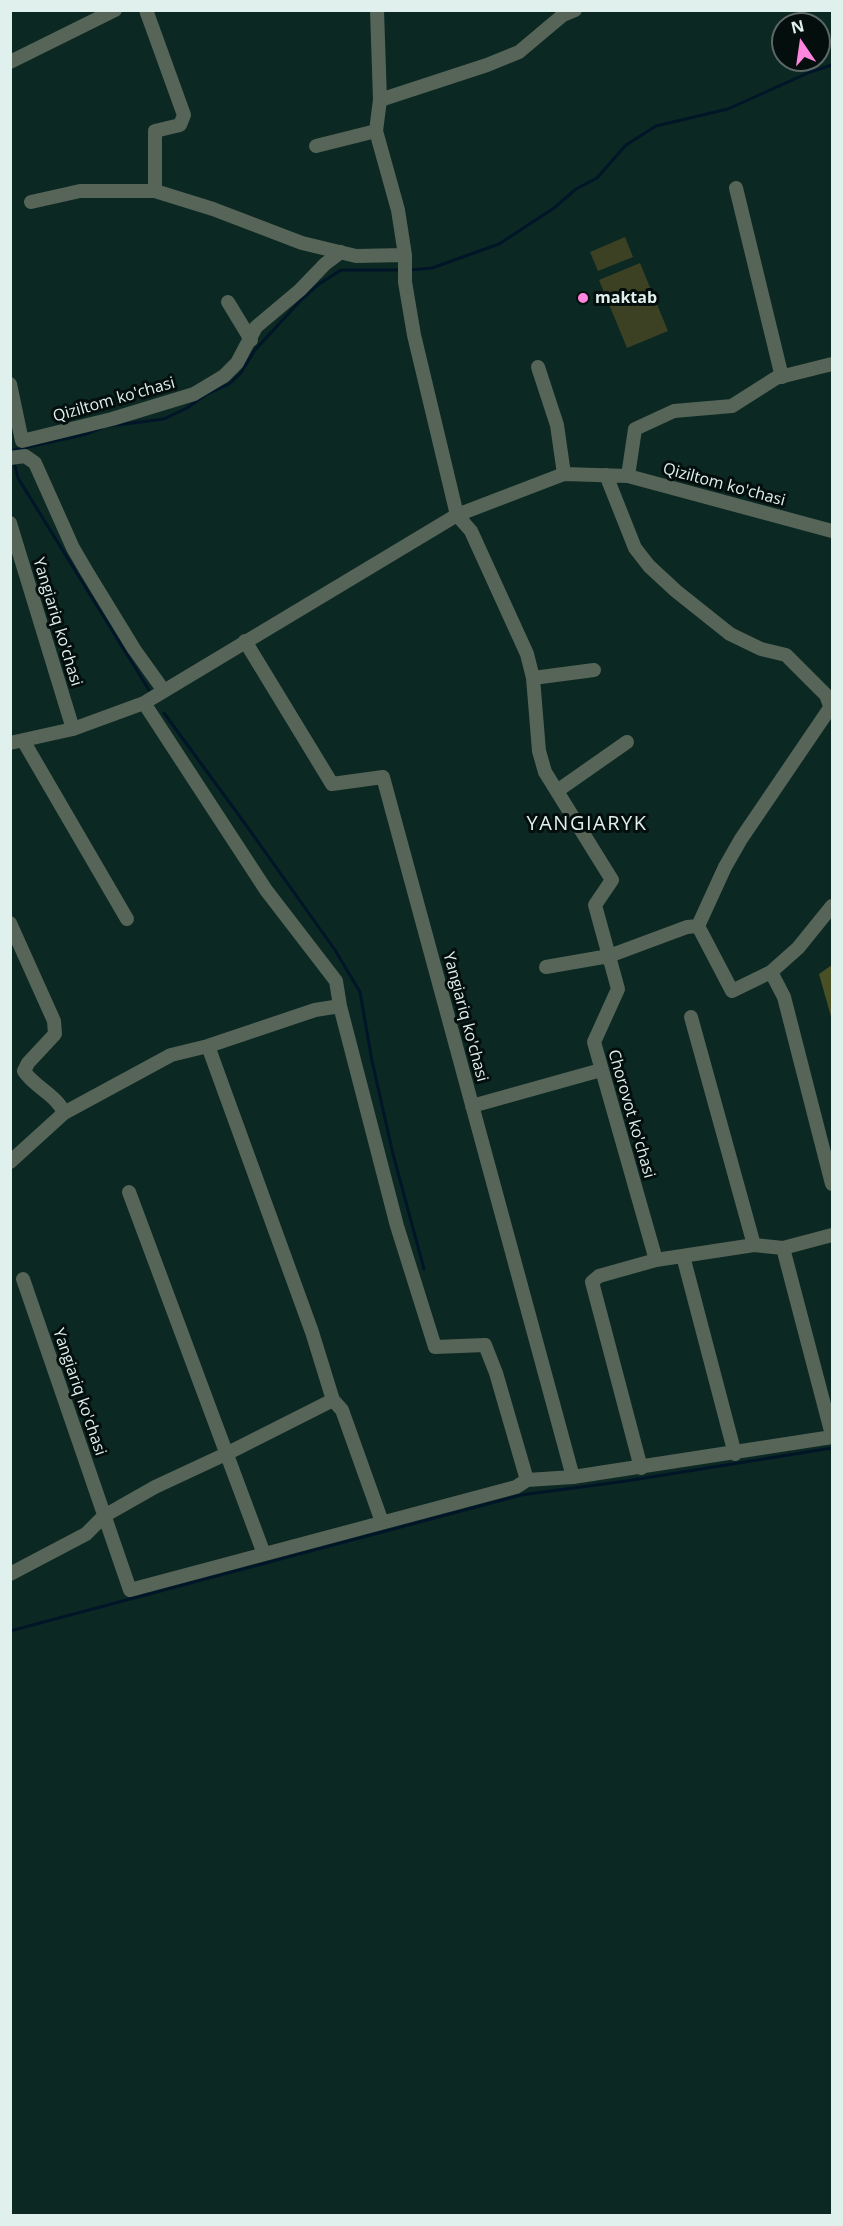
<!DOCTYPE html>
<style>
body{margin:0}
#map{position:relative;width:843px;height:2226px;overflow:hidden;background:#0c2823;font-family:"Open Sans",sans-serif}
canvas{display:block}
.frame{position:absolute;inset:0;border:12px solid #e0f0ec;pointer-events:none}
.north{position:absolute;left:771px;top:12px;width:60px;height:60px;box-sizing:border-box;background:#040e0c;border:2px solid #5c6866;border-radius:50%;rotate:347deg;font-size:16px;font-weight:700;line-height:24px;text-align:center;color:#e0f0ec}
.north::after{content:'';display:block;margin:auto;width:21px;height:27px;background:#ff85de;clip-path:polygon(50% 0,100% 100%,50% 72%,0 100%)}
</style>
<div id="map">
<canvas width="843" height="2226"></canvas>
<div class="frame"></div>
<div class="north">N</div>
</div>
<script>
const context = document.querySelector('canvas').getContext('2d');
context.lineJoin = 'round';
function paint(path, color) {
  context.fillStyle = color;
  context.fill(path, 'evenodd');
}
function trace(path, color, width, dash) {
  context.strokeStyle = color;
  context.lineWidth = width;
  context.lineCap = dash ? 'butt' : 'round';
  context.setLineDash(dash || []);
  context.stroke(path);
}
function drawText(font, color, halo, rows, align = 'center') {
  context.font = font + ' "Open Sans",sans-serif';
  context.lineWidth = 6;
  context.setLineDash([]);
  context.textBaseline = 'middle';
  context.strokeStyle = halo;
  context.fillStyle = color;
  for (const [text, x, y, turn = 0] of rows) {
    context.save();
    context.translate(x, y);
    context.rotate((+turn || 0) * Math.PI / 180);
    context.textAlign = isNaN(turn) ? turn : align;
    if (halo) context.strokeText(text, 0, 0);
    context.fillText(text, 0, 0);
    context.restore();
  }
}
paint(new Path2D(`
 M 625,237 L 633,257 L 598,271 L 590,252 Z
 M 640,263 L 668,331 L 627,348 L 599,280 Z`), '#3d4123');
paint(new Path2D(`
 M 832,965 L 832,1020 L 819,974 Z`), '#4a5026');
trace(new Path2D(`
 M 409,270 L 432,268 L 499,244 L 554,208 L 576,189 L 597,178 L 626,145 L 656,126 L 728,109 L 810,72 L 832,65
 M 108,426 L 164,419 L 187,408 L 207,394 L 229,384 L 240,374 L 255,350 L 301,300 L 319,284 L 341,270 L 399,270
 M 10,451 L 83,435 L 102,428
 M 14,462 L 18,478 L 149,690
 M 164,713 L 246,825 L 335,950 L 360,992 L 372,1061 L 393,1154 L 424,1269
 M 10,1631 L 521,1495 L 626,1481 L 832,1448`), '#001628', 3);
trace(new Path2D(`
 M 146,10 L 184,115 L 180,125 L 155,131 L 155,191
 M 377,10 L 380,100 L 376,131 L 398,210 L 405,255 L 405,282 L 414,335 L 457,515 L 471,531 L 527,654 L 533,678 L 539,751 L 545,772 L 612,880 L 595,905 L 618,989 L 594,1042 L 656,1260
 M 10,62 L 115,10
 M 380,100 L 487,65 L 519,52 L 563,15 L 575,10
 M 316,146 L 376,131
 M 736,188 L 782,377
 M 31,202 L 80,191 L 155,191 L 213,209 L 302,243 L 356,256 L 405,255
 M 228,302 L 251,340
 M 538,367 L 557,425 L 564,474
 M 10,384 L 22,441 L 112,419 L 194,394 L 224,376 L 237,363 L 256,327 L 300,290 L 325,264 L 341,252
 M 10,458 L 25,456 L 35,463 L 73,548 L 87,572 L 134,649 L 164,691
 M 606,475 L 635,548 L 649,566 L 676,591 L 730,634 L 761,649 L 786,655 L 826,695 L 832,711
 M 628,476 L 635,429 L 674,411 L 732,406 L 776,378 L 832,364
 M 10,523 L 73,729
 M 245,641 L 332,784 L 383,777 L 573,1477
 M 533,678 L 594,670
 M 144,703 L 266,890 L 336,981 L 340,1006 L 397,1226 L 435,1347 L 485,1345 L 496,1373 L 527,1480
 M 24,742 L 127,919
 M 10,743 L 73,729 L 144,703 L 457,515 L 564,474 L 628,476 L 832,531
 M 557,791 L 627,742
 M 10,923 L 54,1021 L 55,1034 L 28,1063 L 24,1071 C 34,1087 57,1095 64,1113
 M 698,926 L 725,867 L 741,839 L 832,705
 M 698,926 L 732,991 L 771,972 L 798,948 L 832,906
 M 546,967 L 609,956 L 687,927 L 698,926
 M 771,972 L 784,997 L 832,1184
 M 691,1017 L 754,1245
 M 208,1046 L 312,1332 L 333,1400 L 342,1410 L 382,1522
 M 472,1106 L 601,1070
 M 10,1162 L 64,1113 L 171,1055 L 208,1046 L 315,1010 L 340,1006
 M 129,1192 L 264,1554
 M 783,1248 L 832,1435
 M 683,1256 L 735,1454
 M 23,1279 L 130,1590 L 516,1487 L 527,1480 L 573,1477 L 832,1437
 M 641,1468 L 592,1282 L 599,1276 L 656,1260 L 754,1245 L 783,1248 L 832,1235
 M 10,1574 L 86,1534 L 104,1516 L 155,1487 L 228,1453 L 333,1400`), '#566557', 14);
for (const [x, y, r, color] of [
 [583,298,6,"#ff85de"]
]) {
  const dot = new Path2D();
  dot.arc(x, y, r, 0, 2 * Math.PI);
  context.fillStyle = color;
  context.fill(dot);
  trace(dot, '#040e0c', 2);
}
drawText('bold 16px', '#e0f0ec', '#040e0c', [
 ["maktab",595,298]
], 'left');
drawText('16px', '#e0f0ec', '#040e0c', [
 ["Qiziltom ko'chasi",114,400,-16],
 ["Qiziltom ko'chasi",724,485,15],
 ["Yangiariq ko'chasi",57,622,73],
 ["Yangiariq ko'chasi",465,1017,75],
 ["Chorovot ko'chasi",631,1114,74],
 ["Yangiariq ko'chasi",79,1392,71]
]);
context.letterSpacing = '1.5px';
drawText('20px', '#e0f0ec', '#040e0c', [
 ["YANGIARYK",587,824]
]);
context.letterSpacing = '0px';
</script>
